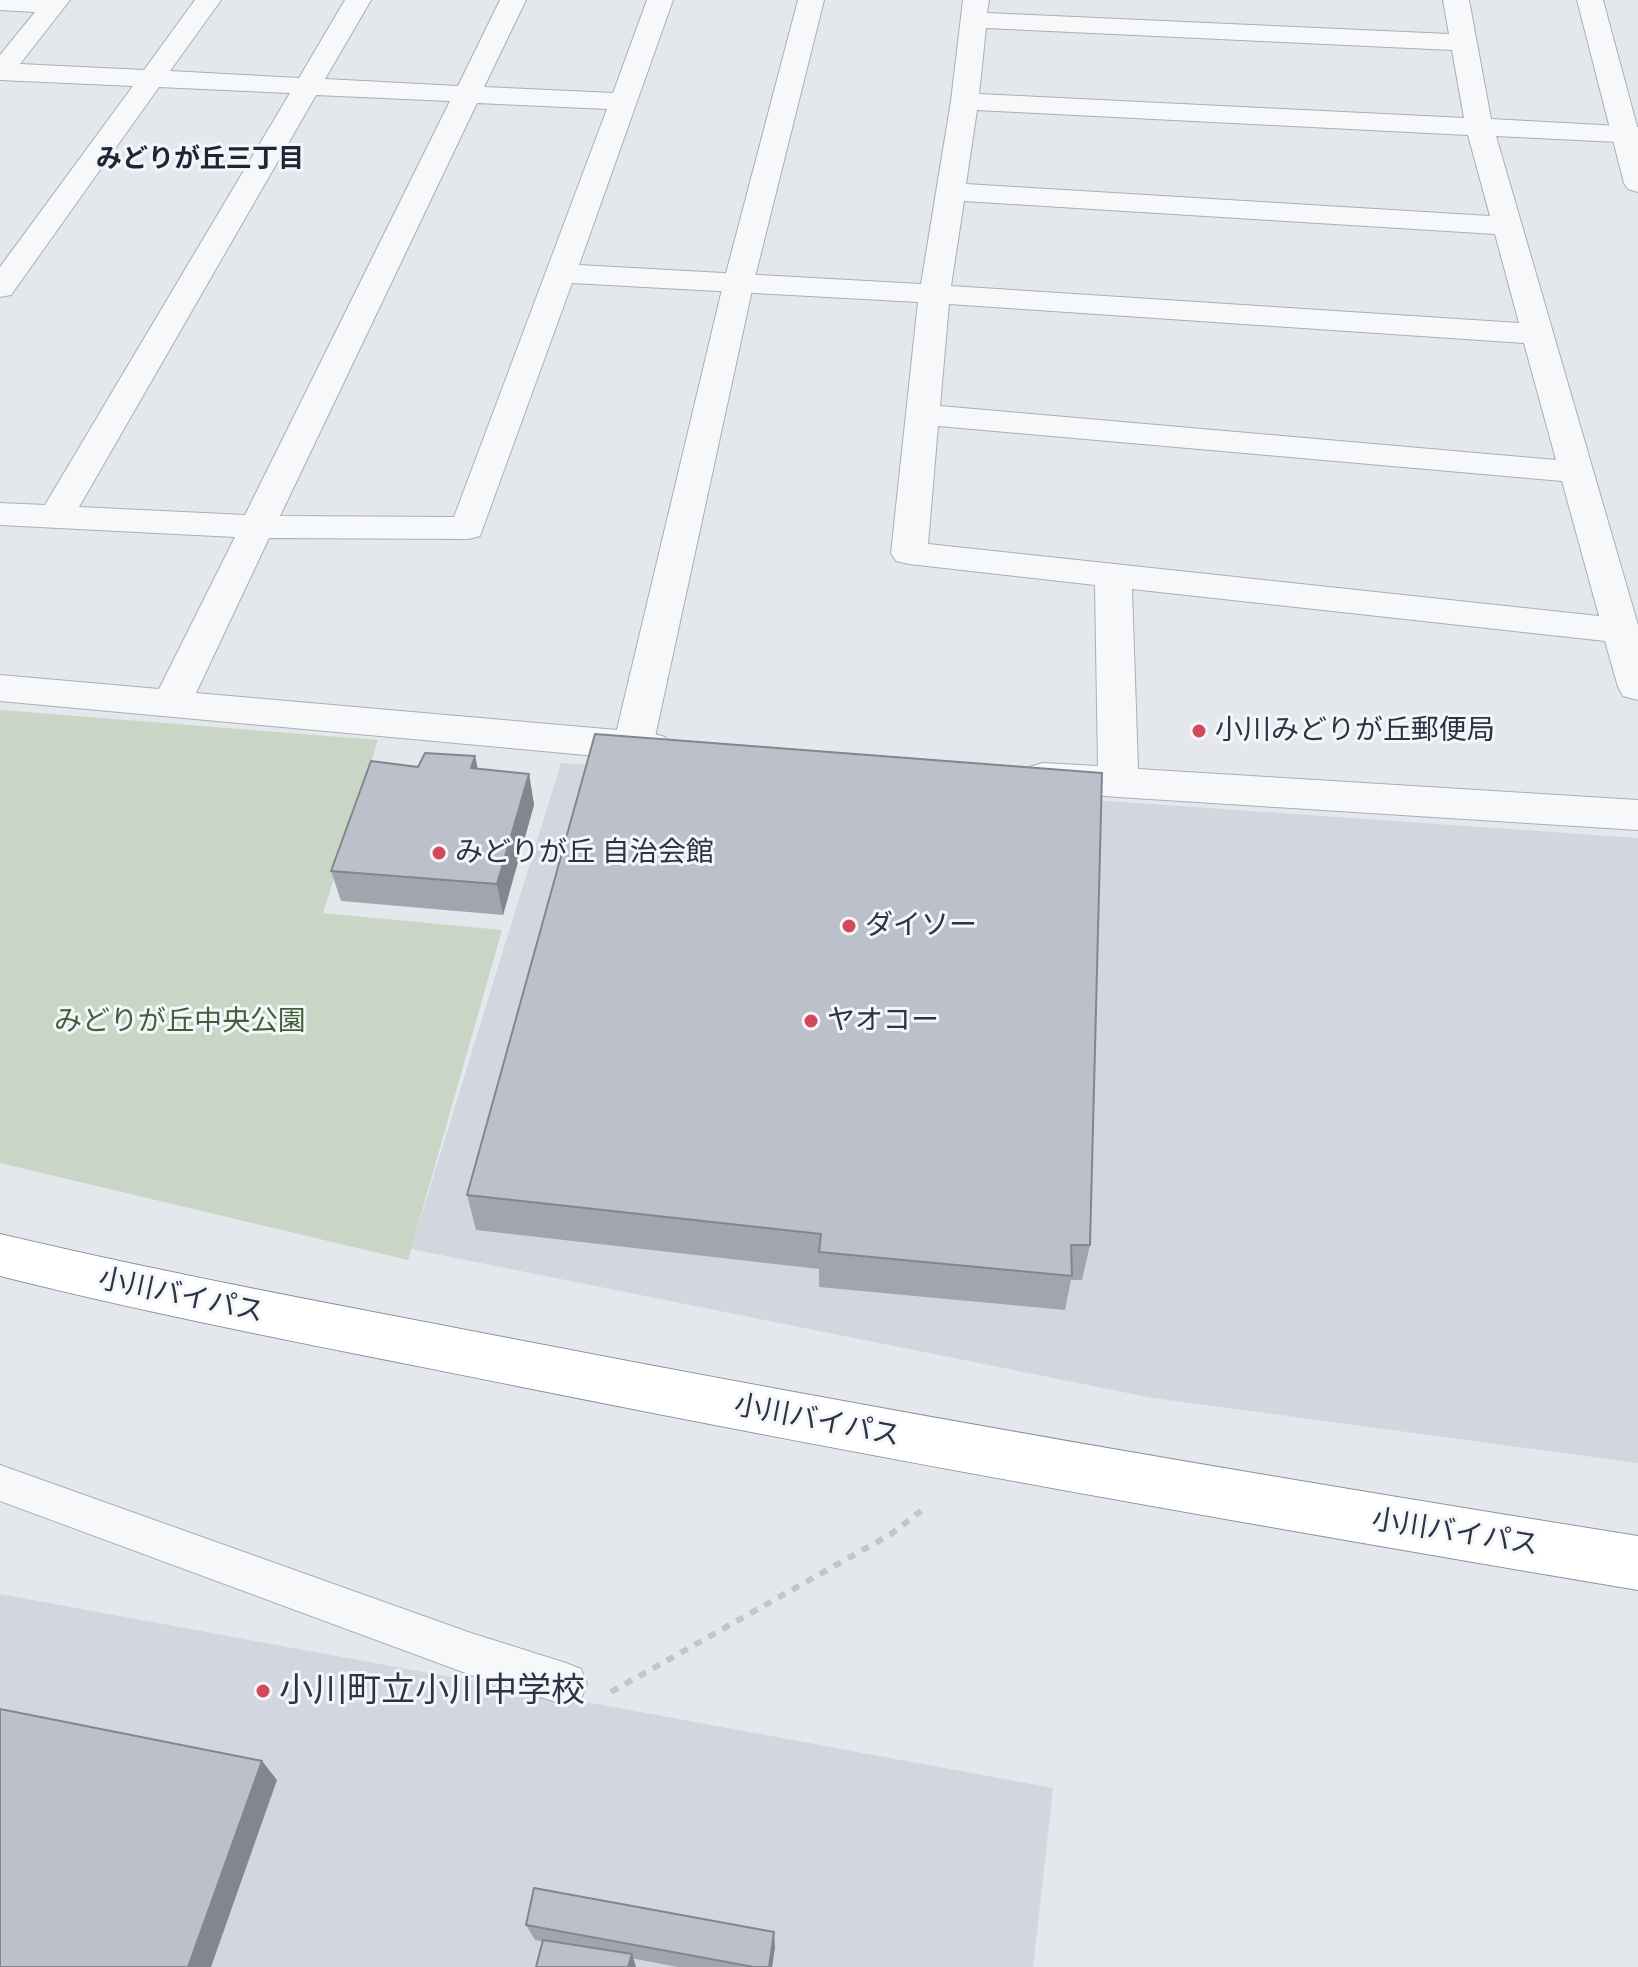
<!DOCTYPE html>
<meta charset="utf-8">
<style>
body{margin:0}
canvas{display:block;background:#e4e7ec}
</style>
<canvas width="1638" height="1967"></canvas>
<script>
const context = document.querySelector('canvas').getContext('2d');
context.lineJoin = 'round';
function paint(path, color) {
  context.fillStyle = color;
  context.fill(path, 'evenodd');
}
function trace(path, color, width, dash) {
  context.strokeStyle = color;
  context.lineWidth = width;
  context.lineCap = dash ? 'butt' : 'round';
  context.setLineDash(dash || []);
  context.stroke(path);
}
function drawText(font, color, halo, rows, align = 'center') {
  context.font = font + ' Rubik,"Noto Sans JP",sans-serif';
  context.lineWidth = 6;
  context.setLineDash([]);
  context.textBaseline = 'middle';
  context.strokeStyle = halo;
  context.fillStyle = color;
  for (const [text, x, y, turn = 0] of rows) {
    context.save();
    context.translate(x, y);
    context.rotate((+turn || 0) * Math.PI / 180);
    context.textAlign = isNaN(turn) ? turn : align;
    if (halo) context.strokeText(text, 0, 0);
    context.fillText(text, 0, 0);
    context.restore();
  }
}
paint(new Path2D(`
 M 561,763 L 1638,838 L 1638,1463 L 1153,1398 L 411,1249 Z
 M 0,1594 L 1053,1788 L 1033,1967 L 0,1967 Z`), '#d2d6de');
paint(new Path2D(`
 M 0,710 L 378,740 L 323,913 L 502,930 L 408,1260 L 0,1163 Z`), '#c9d6c5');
const service = new Path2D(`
 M 0,1465 L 471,1633 L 566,1663 L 581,1669 L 587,1684 L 581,1699 L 566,1705 L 471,1675 L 0,1501 Z`);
const minor = new Path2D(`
 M 0,0 L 70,0 L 20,64 L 144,70 L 195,0 L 221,0 L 170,71 L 299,78 L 345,0 L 371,0 L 325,79 L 458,86 L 500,0 L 526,0 L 484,87 L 613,93 L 647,0 L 673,0 L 579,265 L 921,284 L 951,101 L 963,0 L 989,0 L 987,13 L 1449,34 L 1443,0 L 1469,0 L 1491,119 L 1638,127 L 1638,143 L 1496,136 L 1638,625 L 1638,700 L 1623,696 L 1618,687 L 1605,641 L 1132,589 L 1138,769 L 1638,800 L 1638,830 L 1118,797 L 1043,791 L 1029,787 L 1023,777 L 1029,767 L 1043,763 L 1098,766 L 1095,585 L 909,564 L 896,561 L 891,553 L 918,302 L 572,283 L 480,536 L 468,539 L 269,538 L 196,693 L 651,733 L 665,737 L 671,747 L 665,757 L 651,761 L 0,701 L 0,675 L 159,689 L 235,537 L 0,525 L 0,503 L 45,505 L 290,93 L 159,87 L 11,295 L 0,297 L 0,267 L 133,86 L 0,80 L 0,55 L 35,12 L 0,10 ZM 986,28 L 1452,50 L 1464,118 L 979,94 ZM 316,95 L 450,101 L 245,515 L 79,507 ZM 477,103 L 607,109 L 454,517 L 280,516 ZM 977,110 L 1468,135 L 1490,216 L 966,184 ZM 964,201 L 1495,234 L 1519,323 L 951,286 ZM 949,304 L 1524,343 L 1556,460 L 940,406 ZM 938,426 L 1562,481 L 1599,616 L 928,544 Z`);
const tertiary = new Path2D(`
 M 798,0 L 824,0 L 754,281 L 653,746 L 647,756 L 633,760 L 619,756 L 613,746 L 724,281 Z
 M 1577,0 L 1603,0 L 1638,130 L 1638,192 L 1628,189 L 1624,183 Z`);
const trunk = new Path2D(`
 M 0,1234 C 168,1274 339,1305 508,1338 C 884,1411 1260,1476 1638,1536 L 1638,1590 C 1263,1527 889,1461 517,1386 C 344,1351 171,1319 0,1276 Z`);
trace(service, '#a9aeb7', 2);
trace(minor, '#a9aeb7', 2);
trace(tertiary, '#a9aeb7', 2);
trace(trunk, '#8b94a3', 2);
trace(new Path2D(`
 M 611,1692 L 891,1534 L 921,1511`), '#c2c5cb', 6, [8, 8]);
paint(service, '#f7f8fa');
paint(minor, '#f7f8fa');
paint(tertiary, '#f7f8fa');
paint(trunk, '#fff');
paint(new Path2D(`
 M 475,756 L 478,769 L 529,774 L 534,805 L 503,915 L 341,901 L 331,871 L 418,767 Z
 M 467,1195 L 1090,1245 L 1082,1280 L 1071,1280 L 1065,1310 L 819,1287 L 819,1269 L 476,1230 Z
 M 526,1925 L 775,1947 L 772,1967 L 678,1967 L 535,1940 Z`), '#a1a5ae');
paint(new Path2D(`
 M 475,756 L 481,787 L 471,768 Z
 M 529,774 L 534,805 L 503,915 L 497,884 Z
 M 262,1761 L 277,1780 L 211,1967 L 188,1967 Z
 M 774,1932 L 775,1947 L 772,1967 L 769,1967 Z
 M 632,1954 L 636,1967 L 628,1967 Z`), '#83868d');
const building = new Path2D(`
 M 595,734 L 1102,773 L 1090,1245 L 1071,1245 L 1072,1276 L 819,1252 L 821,1234 L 467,1195 Z
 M 425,753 L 475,756 L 471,768 L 529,774 L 497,884 L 331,871 L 371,761 L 418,767 Z
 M 0,1709 L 262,1761 L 188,1967 L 0,1967 Z
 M 534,1888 L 774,1932 L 769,1967 L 754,1967 L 526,1925 Z
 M 543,1940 L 632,1954 L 628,1967 L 536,1967 Z`);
paint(building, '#bbc0ca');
trace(building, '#83868d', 2);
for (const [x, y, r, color] of [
 [1199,731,8,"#d1495b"],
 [439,853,8,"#d1495b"],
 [849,926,8,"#d1495b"],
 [811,1021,8,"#d1495b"],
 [263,1691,8,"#d1495b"]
]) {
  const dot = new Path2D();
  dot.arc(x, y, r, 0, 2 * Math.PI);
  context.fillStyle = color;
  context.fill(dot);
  trace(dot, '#f4f6f9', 3);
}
drawText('bold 26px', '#1d2536', '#f4f6f9', [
 ["みどりが丘三丁目",200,159]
]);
drawText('28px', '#2b3445', '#f4f6f9', [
 ["小川みどりが丘郵便局",1215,731],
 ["みどりが丘 自治会館",455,853],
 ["ダイソー",865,926],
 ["ヤオコー",827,1021]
], 'left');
drawText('28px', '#3f6138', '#f4f6f9', [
 ["みどりが丘中央公園",180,1022]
]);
drawText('28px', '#2b3445', '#f4f6f9', [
 ["小川バイパス",181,1296,12],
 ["小川バイパス",817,1421,11],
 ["小川バイパス",1455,1533,9]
]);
drawText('34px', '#2b3445', '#f4f6f9', [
 ["小川町立小川中学校",279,1691]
], 'left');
</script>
